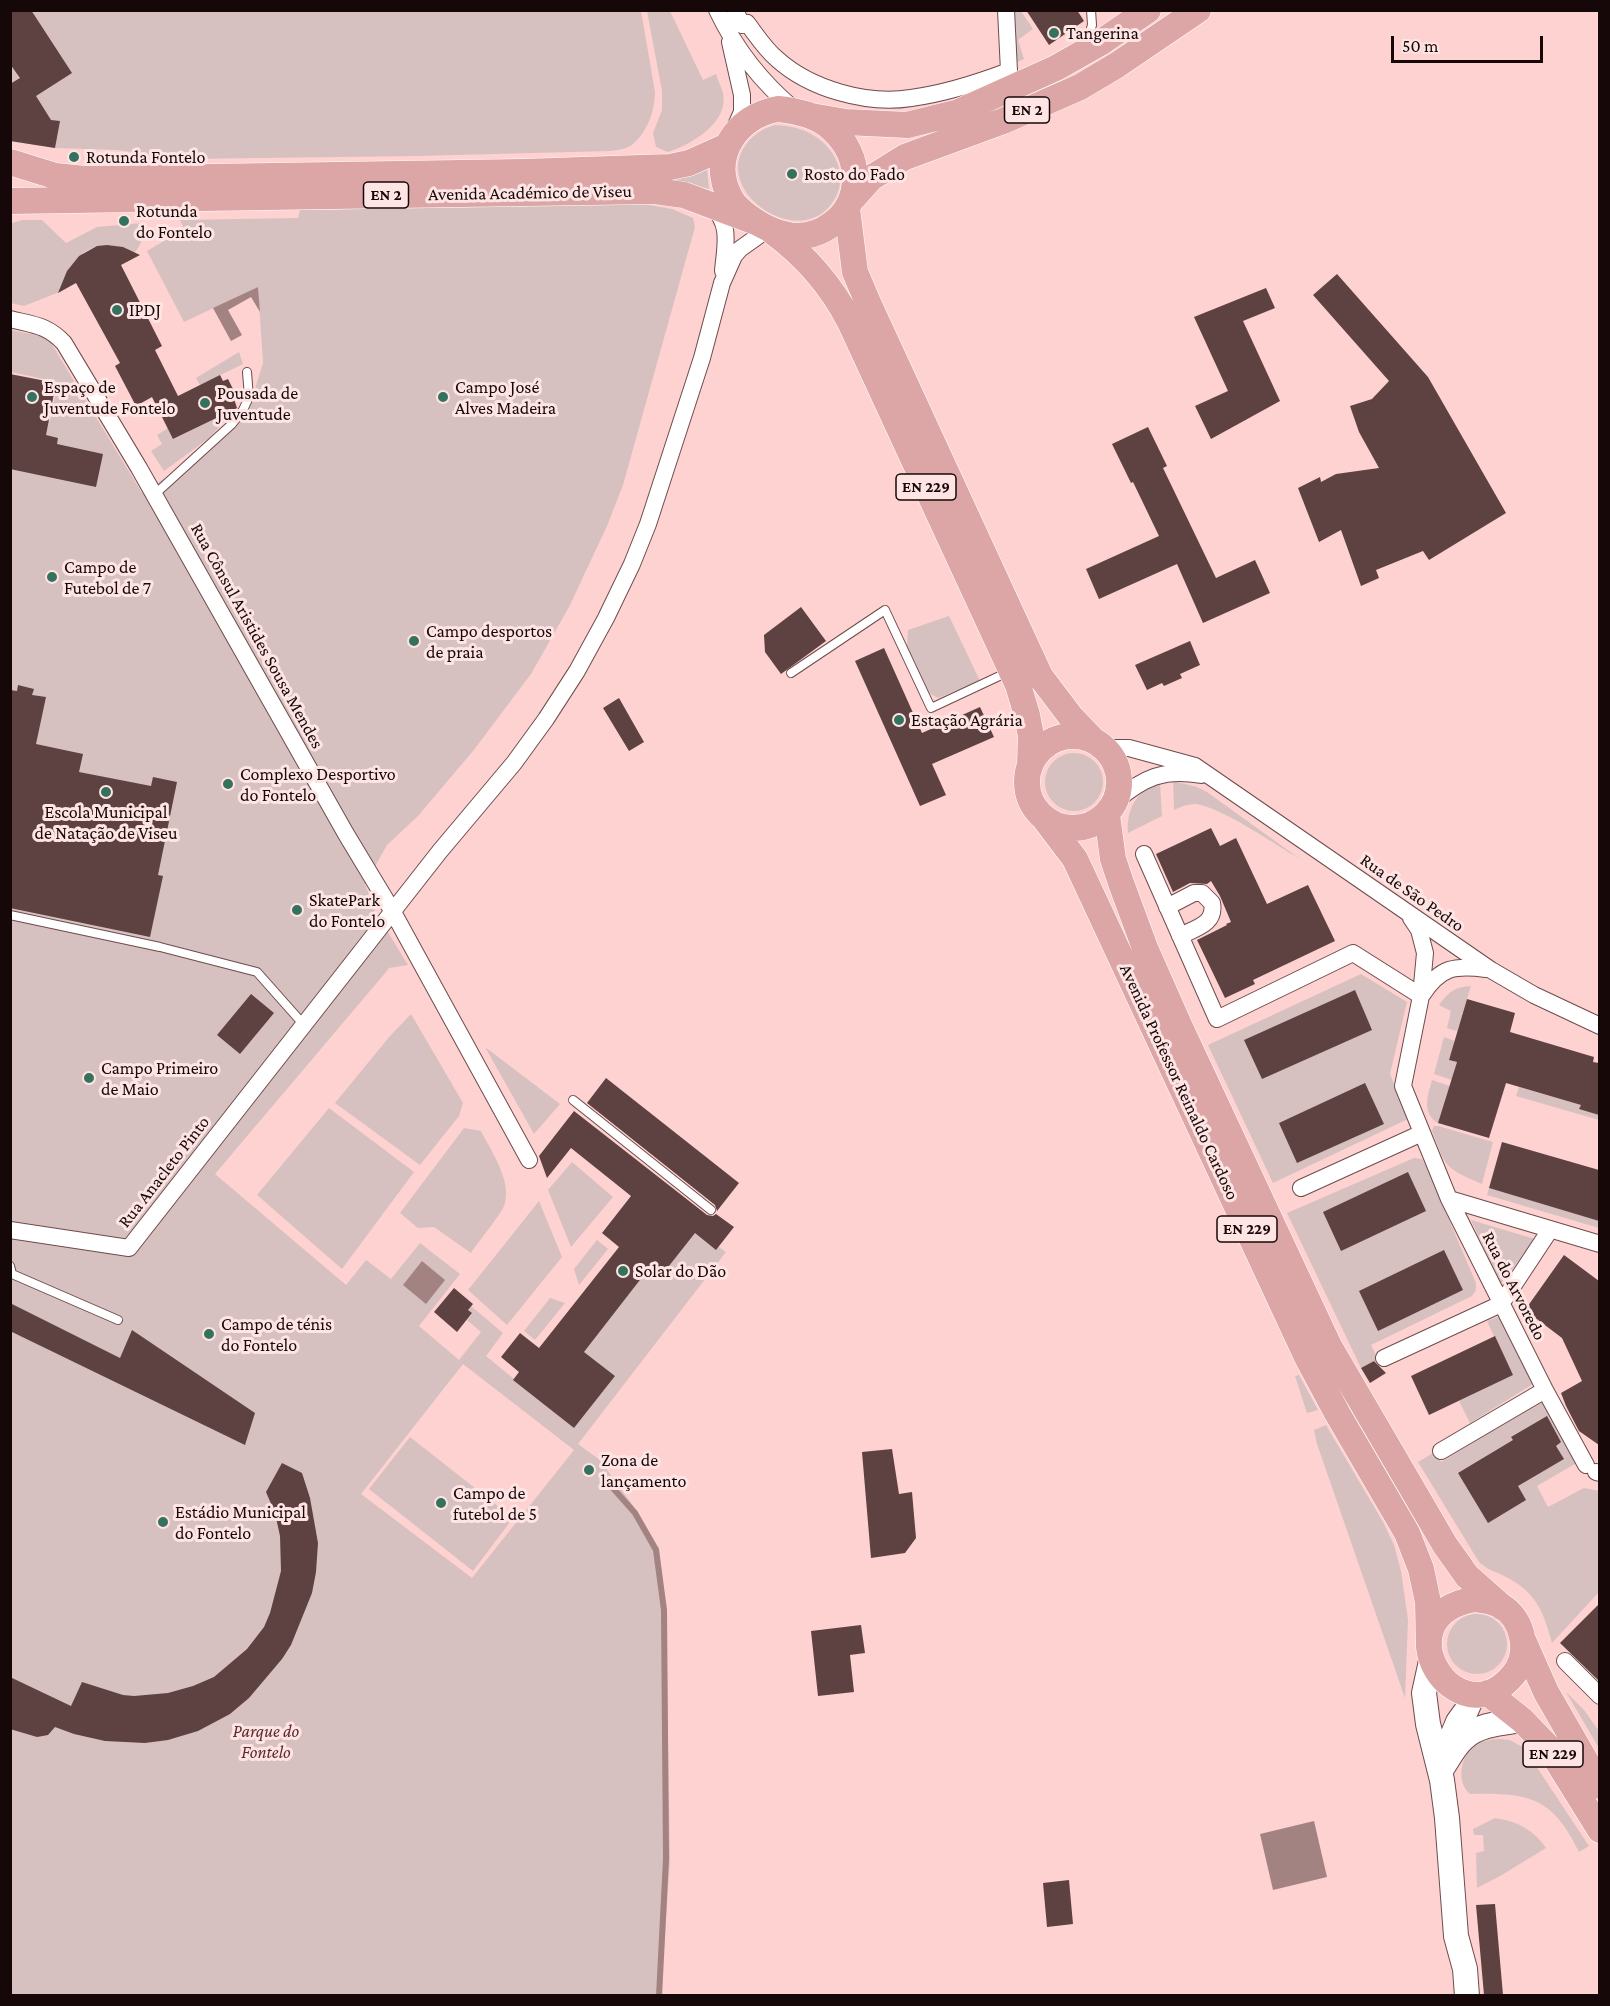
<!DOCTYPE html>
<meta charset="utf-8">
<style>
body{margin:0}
#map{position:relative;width:1610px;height:2006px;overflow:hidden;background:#fed2d1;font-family:"Crimson Pro",serif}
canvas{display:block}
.frame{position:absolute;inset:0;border:12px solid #160808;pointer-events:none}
.scale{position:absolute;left:1391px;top:36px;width:152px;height:27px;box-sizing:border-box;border:3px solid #160808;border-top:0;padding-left:8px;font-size:18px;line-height:21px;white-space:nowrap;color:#160808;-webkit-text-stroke:4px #ffe4e4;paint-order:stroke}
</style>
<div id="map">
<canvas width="1610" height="2006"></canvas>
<div class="frame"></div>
<div class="scale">50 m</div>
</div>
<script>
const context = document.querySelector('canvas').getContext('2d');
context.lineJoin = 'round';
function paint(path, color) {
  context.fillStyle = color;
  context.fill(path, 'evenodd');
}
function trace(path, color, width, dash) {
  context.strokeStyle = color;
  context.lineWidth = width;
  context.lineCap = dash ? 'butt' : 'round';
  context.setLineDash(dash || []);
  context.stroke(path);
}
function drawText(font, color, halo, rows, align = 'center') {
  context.font = font + ' "Crimson Pro",serif';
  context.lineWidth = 6;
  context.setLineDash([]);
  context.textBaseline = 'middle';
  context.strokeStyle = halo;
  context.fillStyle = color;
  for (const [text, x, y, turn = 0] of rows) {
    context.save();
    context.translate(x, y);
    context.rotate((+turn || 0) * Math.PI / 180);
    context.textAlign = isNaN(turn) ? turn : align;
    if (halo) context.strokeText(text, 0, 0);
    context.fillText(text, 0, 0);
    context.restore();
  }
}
paint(new Path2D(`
 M 10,11 L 641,11 L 655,92 C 655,110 648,131 633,144 C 627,149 618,150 610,151 L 417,156 L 183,159 L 117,150 L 55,148 L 11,141 Z
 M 647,11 L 670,11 L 703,80 L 716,74 C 718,80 721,87 723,93 C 729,123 692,144 668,152 L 656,147 L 653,133 L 662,110 L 662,91 Z
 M 1006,11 L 1021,11 L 1033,29 L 1018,40 L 1024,59 L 1009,66 Z
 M 775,125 C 786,126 797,127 807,132 C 836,145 853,180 829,207 C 794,246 718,193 743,149 C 751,136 761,129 775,125 Z
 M 707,168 L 709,189 L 681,182 L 658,183 Z
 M 643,204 L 672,209 L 693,218 L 695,227 L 623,485 L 607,526 L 569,607 L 531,674 L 473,751 L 418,816 L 387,845 L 365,884 L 375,911 L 408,965 L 389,968 L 386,972 L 215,1174 L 346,1285 L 366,1260 L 391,1279 L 420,1243 L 460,1274 L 419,1326 L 459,1360 L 481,1332 L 467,1320 L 472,1314 L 468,1310 L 471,1306 L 503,1333 L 486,1356 L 574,1428 L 615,1376 L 584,1352 L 650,1267 L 660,1275 L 701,1225 L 716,1250 L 719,1247 L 726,1252 L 578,1444 L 600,1460 L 637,1511 L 659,1548 L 666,1609 L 670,1860 L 661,1995 L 11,1995 L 10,418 L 50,421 L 58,382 L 11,372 L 11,330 L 40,336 L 51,343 L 142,493 L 189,462 L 250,405 L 263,363 L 258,287 L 184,322 L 147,251 L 184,229 L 180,220 L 298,218 L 300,210 ZM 463,1364 L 574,1450 L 472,1578 L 361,1494 Z
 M 22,220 L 42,220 L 66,243 L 97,227 L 143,223 C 144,234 142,245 134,253 C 97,234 69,253 62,291 L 24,306 L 11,303 L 10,224 Z
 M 239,352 L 243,364 L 200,385 L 196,378 Z
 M 238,407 L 209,438 L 164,471 L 151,451 L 162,444 L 157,435 L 168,428 L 174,439 Z
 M 949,616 L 980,681 L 938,698 L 927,692 L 907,646 L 908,630 Z
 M1045 782a29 29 0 1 1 58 0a29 29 0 1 1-58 0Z
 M 1173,781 L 1197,787 L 1207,792 L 1300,859 C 1276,845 1221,807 1196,804 C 1188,804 1182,806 1174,810 Z
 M 1160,783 L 1162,816 L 1128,833 C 1126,809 1137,790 1160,783 Z
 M 1361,974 L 1407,1002 L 1390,1074 L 1408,1119 L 1273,1183 L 1208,1045 Z
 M 1471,986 L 1457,1031 L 1447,1028 L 1451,1011 L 1439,1005 C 1448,992 1455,987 1471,986 Z
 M 411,1014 L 463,1103 L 459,1116 L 420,1165 L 335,1103 L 390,1036 Z
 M 1444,1037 L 1455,1041 L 1449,1060 L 1457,1062 L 1452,1080 L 1434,1074 Z
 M 485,1047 L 560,1104 L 534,1134 Z
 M 1432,1080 L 1450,1086 L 1438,1123 C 1421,1113 1428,1095 1432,1080 Z
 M 1519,1087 L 1581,1105 L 1580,1109 L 1599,1115 L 1599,1120 L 1516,1096 Z
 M 329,1108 L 414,1172 L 342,1269 L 257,1195 Z
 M 1434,1126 L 1438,1126 L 1493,1142 L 1482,1184 C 1445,1168 1446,1168 1432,1131 Z
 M 464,1128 L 481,1131 C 491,1151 513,1182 504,1206 C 499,1217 478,1242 471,1253 L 434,1227 L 418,1228 L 400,1213 Z
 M 1414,1158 L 1422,1159 L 1426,1166 L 1476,1283 L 1476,1290 L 1472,1296 L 1371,1345 L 1378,1359 L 1361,1368 L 1287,1213 Z
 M 572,1162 L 613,1197 L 571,1247 L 548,1190 Z
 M 1489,1188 L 1599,1221 L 1599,1228 L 1487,1195 Z
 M 539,1201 L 562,1257 L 507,1325 L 468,1290 Z
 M 1471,1220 L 1535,1239 L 1500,1285 Z
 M 597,1240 L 608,1249 L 579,1285 L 574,1269 Z
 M 550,1298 L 565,1303 L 535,1340 L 524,1331 Z
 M 1501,1316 L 1533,1384 L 1470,1423 L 1459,1401 L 1512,1375 L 1487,1321 Z
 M 1299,1375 L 1318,1410 L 1307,1413 L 1295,1376 Z
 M 1545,1399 L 1580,1461 L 1537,1486 L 1548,1507 L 1584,1488 L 1600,1491 L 1599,1592 L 1552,1643 C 1543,1610 1536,1592 1504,1576 C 1494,1571 1488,1570 1479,1562 L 1418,1462 L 1435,1452 L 1441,1462 Z
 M 1326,1425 L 1383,1522 L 1394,1545 L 1401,1571 L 1408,1620 L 1405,1698 L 1317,1444 L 1314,1430 Z
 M 410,1437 L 513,1518 L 473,1571 L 369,1489 Z
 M1447 1644a30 30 0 1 1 60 0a30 30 0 1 1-60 0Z
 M 1566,1692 L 1584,1710 L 1599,1731 L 1599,1748 Z
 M 1501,1739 L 1510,1740 L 1524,1748 L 1589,1846 L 1579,1852 C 1552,1796 1528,1793 1470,1794 C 1455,1781 1461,1753 1477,1744 C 1484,1740 1493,1739 1501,1739 Z
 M 1495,1818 C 1517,1821 1534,1830 1546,1848 L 1500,1876 L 1477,1888 L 1476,1853 L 1484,1851 L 1483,1835 L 1474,1835 L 1473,1829 Z`), '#d6c1c0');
paint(new Path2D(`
 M 258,287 L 260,312 L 251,297 L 228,310 L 242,335 L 231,341 L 213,308 Z
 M 422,1261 L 445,1280 L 426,1304 L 403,1285 Z
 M 1314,1821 L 1327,1877 L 1273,1890 L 1260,1834 Z`), '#a38282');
trace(new Path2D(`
 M 612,1487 L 635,1513 L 656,1550 L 664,1610 L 666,1859 L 659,1996`), '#a38282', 6);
paint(new Path2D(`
 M 10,10 L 31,10 L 72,73 L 36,96 L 51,120 L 60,121 L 55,148 L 10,141 L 10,84 L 20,78 L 10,64 Z
 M 1026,10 L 1077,10 L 1084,21 L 1049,45 Z
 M 107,245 L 123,247 L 140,255 L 121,265 L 162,346 L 155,350 L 178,396 L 220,375 L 223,381 L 228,379 L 237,397 L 234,399 L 237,408 L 173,439 L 152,397 L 136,406 L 115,366 L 120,363 L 76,283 L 58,293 L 67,271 L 79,256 L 97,246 Z
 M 1337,274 L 1428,377 L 1506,513 L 1429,560 L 1423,551 L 1376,570 L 1379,578 L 1361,586 L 1341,530 L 1319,542 L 1298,488 L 1320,477 L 1321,482 L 1336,474 L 1379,468 L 1359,432 L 1350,406 L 1372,399 L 1389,381 L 1313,295 Z
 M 1266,288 L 1275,308 L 1243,321 L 1280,401 L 1211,439 L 1195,406 L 1228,391 L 1194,317 Z
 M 10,374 L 56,383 L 46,435 L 58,438 L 57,444 L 103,454 L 96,487 L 10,469 Z
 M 1148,427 L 1167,466 L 1163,468 L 1216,578 L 1255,560 L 1270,593 L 1203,623 L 1177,564 L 1099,599 L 1086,569 L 1159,536 L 1133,482 L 1131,483 L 1112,444 Z
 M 801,607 L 826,641 L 781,674 L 765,652 L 764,635 Z
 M 1190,641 L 1200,665 L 1180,674 L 1182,678 L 1164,686 L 1162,683 L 1147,690 L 1135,665 Z
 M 884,648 L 922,733 L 980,707 L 994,737 L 932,764 L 946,795 L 920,806 L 855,661 Z
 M 18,685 L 34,689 L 32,695 L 46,697 L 36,744 L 83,754 L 79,772 L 151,786 L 153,777 L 177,782 L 158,875 L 163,876 L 150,937 L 10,908 L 10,690 L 17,691 Z
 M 619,698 L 644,742 L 629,751 L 603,708 Z
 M 1211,828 L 1220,846 L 1236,838 L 1267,904 L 1308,885 L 1335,941 L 1253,980 L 1255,984 L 1225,998 L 1197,940 L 1227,925 L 1226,924 L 1231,922 L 1220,896 L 1211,881 L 1207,884 L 1190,883 L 1173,892 L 1156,854 Z
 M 1355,990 L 1372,1030 L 1262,1079 L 1244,1040 Z
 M 251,994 L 274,1013 L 240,1054 L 217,1035 Z
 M 1467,999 L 1515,1013 L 1510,1032 L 1594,1057 L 1593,1062 L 1599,1063 L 1599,1115 L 1579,1109 L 1581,1105 L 1506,1083 L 1489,1138 L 1438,1123 L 1457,1062 L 1449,1060 Z
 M 606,1078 L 739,1183 L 717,1211 L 715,1205 L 587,1103 Z
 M 1365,1083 L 1384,1124 L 1297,1163 L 1279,1123 Z
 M 574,1111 L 707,1215 L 713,1216 L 716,1214 L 734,1227 L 716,1250 L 695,1233 L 661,1276 L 650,1267 L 584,1352 L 615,1376 L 574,1428 L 513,1380 L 519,1372 L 501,1357 L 520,1333 L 539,1348 L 619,1247 L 602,1233 L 631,1196 L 571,1148 L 547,1178 L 539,1156 Z
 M 1502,1142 L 1599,1170 L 1599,1221 L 1489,1188 Z
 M 1408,1172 L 1426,1211 L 1341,1251 L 1323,1212 Z
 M 1444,1250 L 1463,1290 L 1378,1331 L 1359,1291 Z
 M 1564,1255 L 1599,1281 L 1599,1445 L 1579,1431 L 1566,1406 L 1561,1393 L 1582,1381 L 1562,1338 L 1525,1310 Z
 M 454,1288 L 473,1304 L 468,1310 L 472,1313 L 457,1332 L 434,1312 Z
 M 10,1303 L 120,1358 L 132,1330 L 255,1413 L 245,1445 L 10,1331 Z
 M 1495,1336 L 1513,1375 L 1429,1415 L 1411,1376 Z
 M 1374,1361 L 1386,1373 L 1370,1383 L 1361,1368 Z
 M 1547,1416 L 1561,1442 L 1556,1446 L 1564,1459 L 1518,1486 L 1526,1500 L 1488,1523 L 1458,1473 L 1513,1440 L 1511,1437 Z
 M 892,1449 L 899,1494 L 912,1492 L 916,1538 L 905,1553 L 871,1558 L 862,1452 Z
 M 282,1463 L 302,1473 L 310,1498 L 318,1543 L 316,1572 L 312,1593 L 291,1645 L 282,1659 L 249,1698 L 230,1714 L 198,1731 L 168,1740 L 145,1743 L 105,1741 L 74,1734 L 55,1727 L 48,1735 L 37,1737 L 10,1729 L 10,1677 L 71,1706 L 82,1682 L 123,1695 L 134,1696 L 168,1693 L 193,1686 L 214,1677 L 247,1649 L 264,1627 L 270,1613 L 281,1571 L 280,1536 L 275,1513 L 266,1492 Z
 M 1599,1604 L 1599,1681 L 1560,1643 Z
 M 861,1625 L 865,1653 L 850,1655 L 854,1692 L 818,1696 L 811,1631 Z
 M 1069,1880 L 1073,1924 L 1047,1927 L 1043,1883 Z
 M 1495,1904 L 1503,1995 L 1484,1995 L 1476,1905 Z`), '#5e4141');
const lane = new Path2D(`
 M 1086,45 L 1092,25 L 1091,10
 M 154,495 L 232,424 L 243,410 L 249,397 L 247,372
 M 791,673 L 885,610 L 931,708 L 1008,672
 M 10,915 L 160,947 L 257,972 L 304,1025
 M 573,1100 L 711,1210
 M 10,1266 L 12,1274 L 118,1320`);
const street = new Path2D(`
 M 717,10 C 736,50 761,82 795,110
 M 735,10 L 742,25 L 747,23 C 757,36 765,49 777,59 C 810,89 867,105 911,98 C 941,94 980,82 1009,71 L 1006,10
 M 730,42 L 742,95 L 742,112 L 734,130
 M 711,206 C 732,223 725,247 723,271
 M 10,319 C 34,325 47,325 64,343 L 139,468 L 346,834 L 393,912 L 529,1160
 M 1105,748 L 1129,748 L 1195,766 L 1491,970 L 1534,995 L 1600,1026
 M 1116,801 C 1143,778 1164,768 1201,775
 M 1144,854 L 1217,1019 L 1353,953 L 1421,996
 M 1167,907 L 1194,893 L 1202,893 L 1212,903 C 1216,924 1196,928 1180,936
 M 1411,918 L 1419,930 L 1425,953 L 1421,996 L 1403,1086 L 1449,1199 L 1600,1244
 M 1422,995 C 1440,967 1454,965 1486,969
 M 1301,1188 L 1422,1133
 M 1449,1199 L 1545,1390 L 1586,1465
 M 10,1230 L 129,1248 L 440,851 L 514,763 L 546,719 L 577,671 L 606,618 L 632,564 L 648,524 L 702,358 L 722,283 L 734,256 L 740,249 L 768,229
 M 1384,1358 L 1501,1304 L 1550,1230
 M 1441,1451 L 1545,1390
 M 1596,1472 L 1600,1473
 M 1565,1661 L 1600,1696`);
const secondary = new Path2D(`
 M 1431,1661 L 1424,1693 L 1428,1724 L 1442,1780 L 1447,1818 L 1456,1936 L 1465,1969 L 1467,1996
 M 1446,1750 L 1458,1722 L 1466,1711 L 1473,1695
 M 1441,1770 C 1448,1760 1454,1747 1463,1739 C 1478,1724 1503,1723 1522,1720`);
const primary = new Path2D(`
 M 778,109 C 797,111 818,115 832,129 C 861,155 864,200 832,224 C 805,245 774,235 749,217 C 741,211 734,206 730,197 C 709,157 736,116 778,109 Z
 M 817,117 L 846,122 L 907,125 L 956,113 L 1056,68 L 1100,43 L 1148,10
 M 10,162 L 55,176 L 85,179 L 523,172 L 670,167 L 689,163 L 727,146
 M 853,198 L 871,178 L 905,157 L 1003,121 L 1080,87 L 1117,65 L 1198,10
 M 10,201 L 655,191 L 684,195 L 756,222
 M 847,209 L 855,272 L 869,305 L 1040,676 L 1071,717 L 1093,740
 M 773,232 C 807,257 831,285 850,322 L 1018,685 L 1027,715 L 1031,736 L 1030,766
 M1027 782a46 46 0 1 1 92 0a46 46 0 1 1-92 0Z
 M 1107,815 L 1113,859 L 1121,883 L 1145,948 L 1179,1025 L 1329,1346 L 1445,1545 L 1467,1576 L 1502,1607
 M 1044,818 L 1075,859 L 1307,1357 L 1337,1413 L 1407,1533 L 1421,1569 L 1428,1602 L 1429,1645
 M 1475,1599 C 1484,1600 1493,1601 1501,1606 C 1524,1619 1530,1654 1514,1674 C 1457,1744 1377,1616 1475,1599 Z
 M 1523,1640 L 1546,1692 L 1600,1786
 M 1488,1693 L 1522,1720 L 1549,1748 L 1600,1830`);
trace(lane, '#6f4b4b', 10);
trace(street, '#6f4b4b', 18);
trace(secondary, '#6f4b4b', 26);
trace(primary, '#fff', 27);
trace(lane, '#fff', 8);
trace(street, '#fff', 16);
trace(secondary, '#fff', 24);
trace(primary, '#dca6a7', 26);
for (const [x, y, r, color] of [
 [1054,33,6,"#35725e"],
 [74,157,6,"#35725e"],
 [792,174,6,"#35725e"],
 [124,221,6,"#35725e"],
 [117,310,6,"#35725e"],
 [32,397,6,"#35725e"],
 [443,397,6,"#35725e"],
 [205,403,6,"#35725e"],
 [52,577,6,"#35725e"],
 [414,641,6,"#35725e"],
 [899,720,6,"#35725e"],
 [228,784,6,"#35725e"],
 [106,792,6,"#35725e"],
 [297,910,6,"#35725e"],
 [89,1078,6,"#35725e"],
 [623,1271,6,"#35725e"],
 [209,1334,6,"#35725e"],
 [589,1470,6,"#35725e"],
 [441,1503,6,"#35725e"],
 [163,1522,6,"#35725e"]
]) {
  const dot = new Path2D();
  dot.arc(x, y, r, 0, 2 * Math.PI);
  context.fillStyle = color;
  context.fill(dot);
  trace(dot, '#ffe4e4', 2);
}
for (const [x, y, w] of [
 [1027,110,45],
 [386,195,45],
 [926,487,60],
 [1247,1229,60],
 [1553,1754,60]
]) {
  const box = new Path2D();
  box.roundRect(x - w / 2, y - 13, w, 26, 4.5);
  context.fillStyle = '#ffe4e4';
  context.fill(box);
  trace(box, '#160808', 1.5);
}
drawText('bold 16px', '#160808', null, [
 ["EN 2",1027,110],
 ["EN 2",386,195],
 ["EN 229",926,487],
 ["EN 229",1247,1229],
 ["EN 229",1553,1754]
]);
drawText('18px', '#160808', '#ffe4e4', [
 ["Tangerina",1066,33],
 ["Rotunda Fontelo",86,157],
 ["Rosto do Fado",804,174],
 ["Rotunda",136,211],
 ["do Fontelo",136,232],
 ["IPDJ",129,310],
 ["Espaço de",44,387],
 ["Juventude Fontelo",44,408],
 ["Campo José",455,387],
 ["Alves Madeira",455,408],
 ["Pousada de",217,393],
 ["Juventude",217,414],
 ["Campo de",64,567],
 ["Futebol de 7",64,588],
 ["Campo desportos",426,631],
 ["de praia",426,652],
 ["Estação Agrária",911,720],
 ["Complexo Desportivo",240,774],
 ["do Fontelo",240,795],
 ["Escola Municipal",106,812,"center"],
 ["de Natação de Viseu",106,833,"center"],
 ["SkatePark",309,900],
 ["do Fontelo",309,921],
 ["Campo Primeiro",101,1068],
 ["de Maio",101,1089],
 ["Solar do Dão",635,1271],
 ["Campo de ténis",221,1324],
 ["do Fontelo",221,1345],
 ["Zona de",601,1460],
 ["lançamento",601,1481],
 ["Campo de",453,1493],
 ["futebol de 5",453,1514],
 ["Estádio Municipal",175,1512],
 ["do Fontelo",175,1533]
], 'left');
drawText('18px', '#160808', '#ffe4e4', [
 ["Avenida Académico de Viseu",530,193,-1],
 ["Rua Cônsul Aristides Sousa Mendes",257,636,61],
 ["Rua de São Pedro",1412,893,35],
 ["Avenida Professor Reinaldo Cardoso",1179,1082,65],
 ["Rua Anacleto Pinto",164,1172,-52],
 ["Rua do Arvoredo",1514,1286,63]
]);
drawText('italic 18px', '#59292b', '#ffe4e4', [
 ["Parque do",266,1731],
 ["Fontelo",266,1752]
]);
</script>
